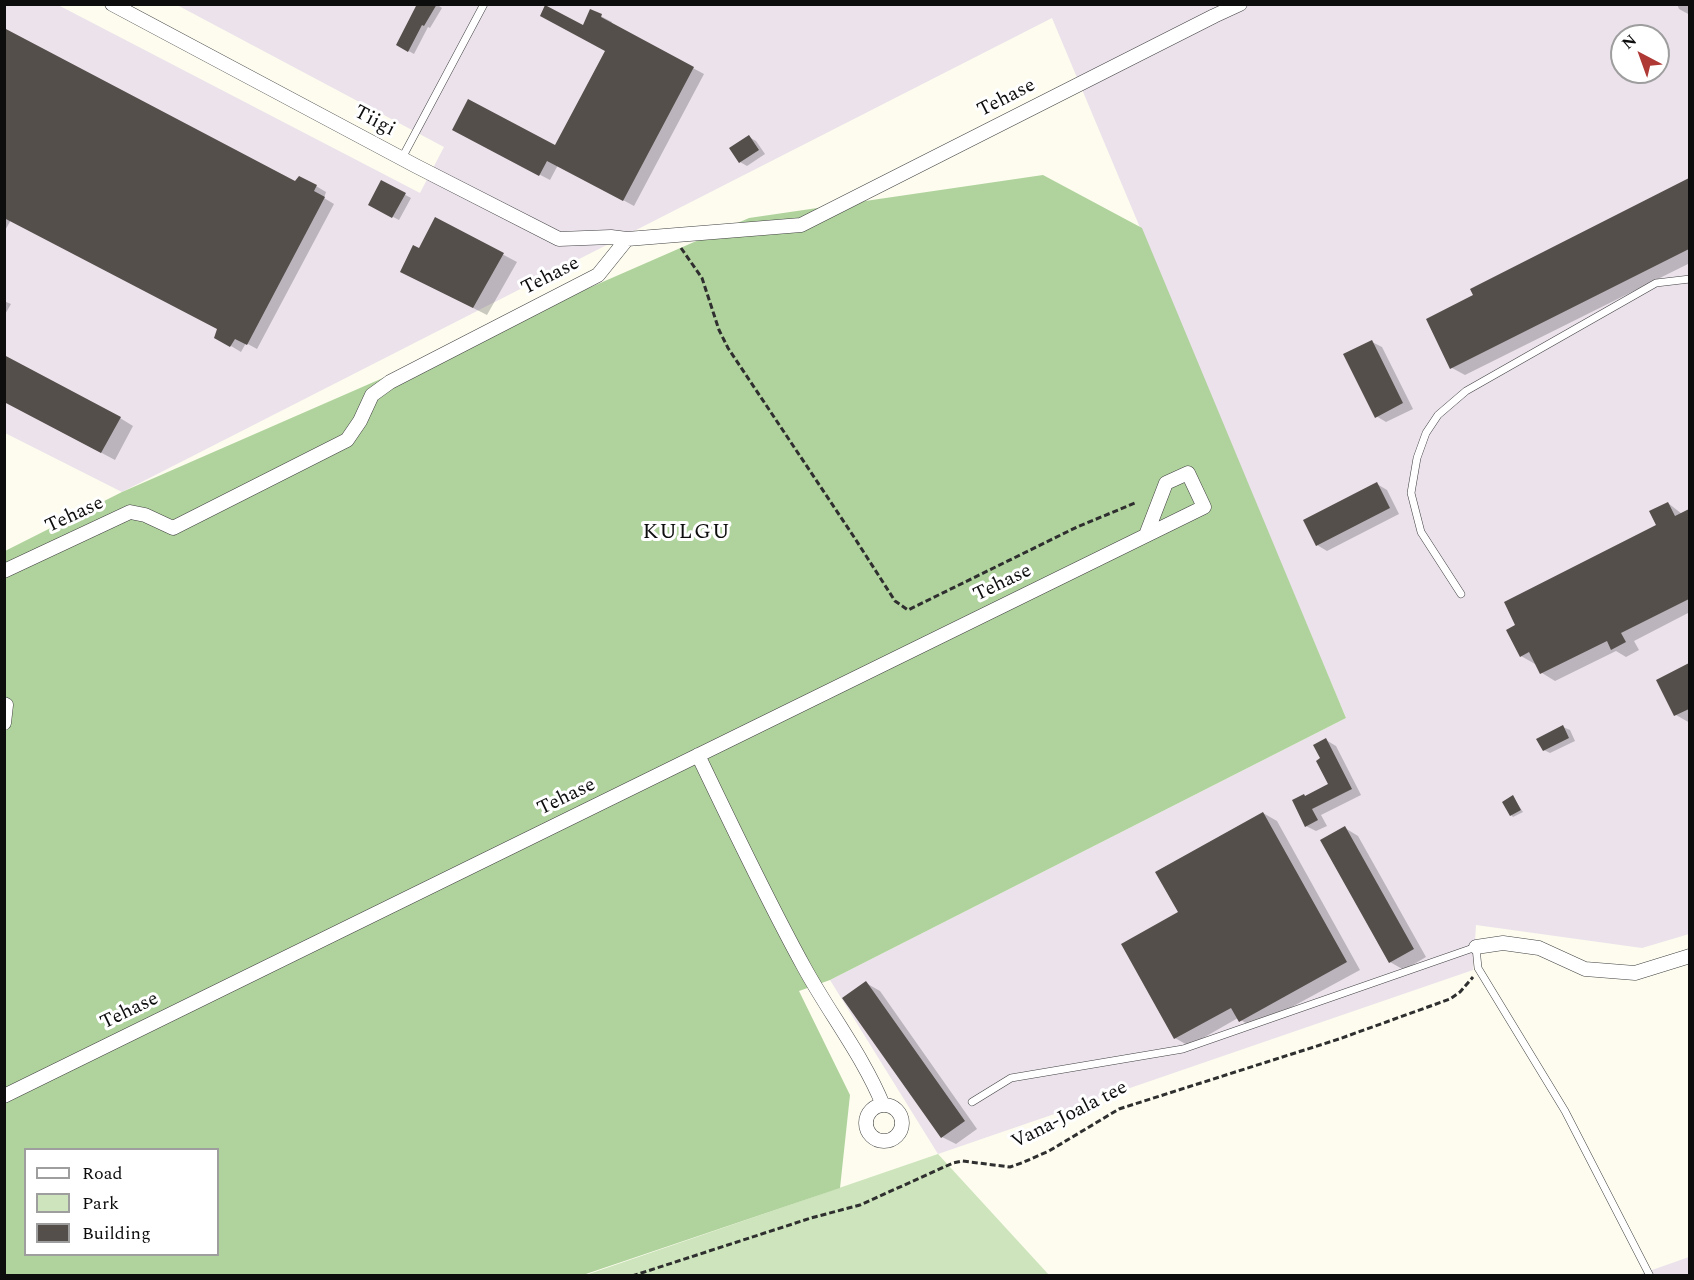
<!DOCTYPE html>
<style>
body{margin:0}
#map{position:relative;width:1694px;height:1280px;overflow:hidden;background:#fdfcef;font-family:Spectral,serif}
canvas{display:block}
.frame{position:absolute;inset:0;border:6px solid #0d0d0d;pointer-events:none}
.legend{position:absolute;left:24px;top:1148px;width:195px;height:108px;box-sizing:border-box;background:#fff;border:2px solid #9e9e9e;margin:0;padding:8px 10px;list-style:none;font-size:18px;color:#0d0d0d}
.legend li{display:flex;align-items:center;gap:12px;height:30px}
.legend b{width:30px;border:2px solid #9e9e9e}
.north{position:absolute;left:1610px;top:24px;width:60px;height:60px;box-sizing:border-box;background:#fff;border:2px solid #9e9e9e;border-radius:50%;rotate:319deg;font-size:16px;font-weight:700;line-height:24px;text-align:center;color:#0d0d0d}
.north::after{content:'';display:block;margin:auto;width:21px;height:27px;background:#af3934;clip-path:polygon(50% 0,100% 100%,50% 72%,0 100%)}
</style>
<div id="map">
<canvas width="1694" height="1280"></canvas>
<div class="frame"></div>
<ul class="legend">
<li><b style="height:8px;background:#fff"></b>Road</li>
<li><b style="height:16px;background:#cde4bc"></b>Park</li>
<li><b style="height:16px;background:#554f4b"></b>Building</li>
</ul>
<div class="north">N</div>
</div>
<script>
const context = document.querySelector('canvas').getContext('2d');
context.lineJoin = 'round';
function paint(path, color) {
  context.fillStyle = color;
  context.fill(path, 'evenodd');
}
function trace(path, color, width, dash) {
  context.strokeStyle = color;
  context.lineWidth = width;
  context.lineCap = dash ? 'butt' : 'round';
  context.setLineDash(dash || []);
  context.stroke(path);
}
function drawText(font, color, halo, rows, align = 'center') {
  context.font = font + ' Spectral,serif';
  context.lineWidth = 6;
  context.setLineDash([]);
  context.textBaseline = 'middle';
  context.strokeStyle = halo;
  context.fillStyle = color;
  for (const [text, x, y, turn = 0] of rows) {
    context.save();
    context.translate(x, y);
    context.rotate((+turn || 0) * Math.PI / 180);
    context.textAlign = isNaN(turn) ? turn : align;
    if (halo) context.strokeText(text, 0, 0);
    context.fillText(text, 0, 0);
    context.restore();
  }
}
paint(new Path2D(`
 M 4,5 L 58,5 L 420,193 L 444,147 L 177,5 L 1689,5 L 1689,934 L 1642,948 L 1476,925 L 1473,970 L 938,1154 L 830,980 L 1346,718 L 1052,18 L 122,492 L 5,433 ZM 1622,36 L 1658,36 L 1658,72 L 1622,72 Z
 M 1689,1257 L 1689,1275 L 1638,1275 Z`), '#ebe2eb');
paint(new Path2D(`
 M 938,1154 L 1049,1275 L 583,1276 Z`), '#cde4bc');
paint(new Path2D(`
 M 1043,175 L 1142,228 L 1346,718 L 830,980 L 799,991 L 850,1095 L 840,1188 L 583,1275 L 5,1276 L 5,551 L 122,492 L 749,218 ZM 26,1150 L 218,1150 L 218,1254 L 26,1254 Z`), '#b0d39d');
paint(new Path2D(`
 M 436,4 L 442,8 L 430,28 L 428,27 L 414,54 L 398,45 Z
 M 1677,4 L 1690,4 L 1690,15 L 1679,9 Z
 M 591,11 L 612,22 L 611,24 L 704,74 L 634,206 L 558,165 L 550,180 L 464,135 L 556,147 L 607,51 L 584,27 Z
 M 4,31 L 296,183 L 316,186 L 326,192 L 324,198 L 334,204 L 257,349 L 246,343 L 241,352 L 216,337 L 219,329 L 11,220 L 4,232 Z
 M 749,137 L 756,141 L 765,154 L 747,166 L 740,162 Z
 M 1690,180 L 1690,263 L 1465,375 L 1452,368 L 1475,296 L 1472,290 Z
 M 382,182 L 411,198 L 399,220 L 370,205 Z
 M 436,219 L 517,262 L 487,315 L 416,279 L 420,250 Z
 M 4,301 L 11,304 L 4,316 Z
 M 1372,342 L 1382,347 L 1413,409 L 1386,422 L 1376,416 Z
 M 4,401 L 120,418 L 133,426 L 115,460 Z
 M 1377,484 L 1387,490 L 1399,514 L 1327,551 L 1317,545 Z
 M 1668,503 L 1682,514 L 1690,510 L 1690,612 L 1634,641 L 1639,650 L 1626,657 L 1616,651 L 1555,681 L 1542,673 L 1536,663 L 1535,664 L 1521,656 L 1658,526 Z
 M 1690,665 L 1690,723 L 1676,715 L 1658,680 Z
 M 1563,727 L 1570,730 L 1575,741 L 1550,753 L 1544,750 Z
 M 1326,740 L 1336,746 L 1361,795 L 1321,815 L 1327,826 L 1316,831 L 1306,826 L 1306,797 L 1330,785 L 1322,759 Z
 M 1513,797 L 1523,812 L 1513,817 L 1511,815 Z
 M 1263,813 L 1277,821 L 1360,970 L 1253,1028 L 1238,1018 L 1189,1046 L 1175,1038 L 1180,913 Z
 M 1345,828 L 1358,836 L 1426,957 L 1404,970 L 1390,962 Z
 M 866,983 L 880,991 L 977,1129 L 956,1144 L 942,1137 Z`), '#0003');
paint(new Path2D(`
 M 417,4 L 437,4 L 424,26 L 422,25 L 408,52 L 396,45 Z
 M 545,5 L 583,25 L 590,9 L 602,14 L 601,17 L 694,67 L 623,201 L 547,161 L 539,176 L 452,130 L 468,99 L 555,145 L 605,51 L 540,16 Z
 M 4,28 L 295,181 L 299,176 L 317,185 L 314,191 L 325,197 L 247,345 L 235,339 L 230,347 L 214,338 L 217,329 L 4,218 Z
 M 749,135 L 759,150 L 739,163 L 729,148 Z
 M 1689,178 L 1689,249 L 1450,369 L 1426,319 L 1473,295 L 1470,289 Z
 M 381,180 L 406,193 L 392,218 L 368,205 Z
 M 435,217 L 504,253 L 473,308 L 400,272 L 413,245 L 419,248 Z
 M 1372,340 L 1403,403 L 1375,418 L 1343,354 Z
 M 4,355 L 121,417 L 101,453 L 4,402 Z
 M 1377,482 L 1390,508 L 1316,546 L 1303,520 Z
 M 1668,502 L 1675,516 L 1689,509 L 1689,599 L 1621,633 L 1626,642 L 1611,650 L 1607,641 L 1540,674 L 1529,652 L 1520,657 L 1506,630 L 1515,625 L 1504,602 L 1656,525 L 1649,511 Z
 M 1689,663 L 1689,709 L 1674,716 L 1656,680 Z
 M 1563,725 L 1569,738 L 1543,751 L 1536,739 Z
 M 1326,738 L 1352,789 L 1312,809 L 1318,820 L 1305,827 L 1292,800 L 1304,794 L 1305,796 L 1328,784 L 1316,761 L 1320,758 L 1313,745 Z
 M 1513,795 L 1521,810 L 1510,816 L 1502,802 Z
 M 1263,812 L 1347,962 L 1239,1022 L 1231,1008 L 1174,1039 L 1121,944 L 1178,912 L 1155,872 Z
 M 1345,826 L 1414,949 L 1389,963 L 1320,840 Z
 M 866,981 L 965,1121 L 941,1138 L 842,998 Z`), '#554f4b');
const lane = new Path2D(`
 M 402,158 L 484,4
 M 1461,594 L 1421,532 L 1411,493 L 1417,458 L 1426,433 L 1438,415 L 1466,391 L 1656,283 L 1690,279
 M 972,1102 L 1011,1078 L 1183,1049 L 1476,947 L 1478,968 L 1565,1111 L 1650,1276`);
const street = new Path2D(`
 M 112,4 L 416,166 L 559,239 L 611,237 L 627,239
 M 4,571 L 130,512 L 145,515 L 173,528 L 347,440 L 360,421 L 372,395 L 390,382 L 598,275 L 627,239 L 801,225 L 1214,16 L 1240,4
 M 4,704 L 6,705 L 4,723
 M 698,755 C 732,826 766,898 804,967 C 829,1013 863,1056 883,1105
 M 1476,947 L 1503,943 L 1539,948 L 1585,969 L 1635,973 L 1690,956
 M 4,1096 L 1204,507 L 1188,473 L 1166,483 L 1146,535
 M866 1123a18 18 0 1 1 36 0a18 18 0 1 1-36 0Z`);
trace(lane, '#404040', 8);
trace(street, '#404040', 15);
trace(new Path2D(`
 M 681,248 L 702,278 L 719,330 L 728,348 L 854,537 L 895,601 L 908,610 L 1077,527 L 1135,503
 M 632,1276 L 811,1218 L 860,1205 L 953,1163 L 962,1161 L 1010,1167 L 1024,1162 L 1049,1151 L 1119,1109 L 1339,1039 L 1450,999 L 1460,992 L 1473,977`), '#2f2f2f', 3, [6, 3]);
trace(lane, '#fff', 7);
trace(street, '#fff', 14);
drawText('20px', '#0d0d0d', '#fff', [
 ["Tehase",1007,99,-27],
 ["Tiigi",374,122,28],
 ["Tehase",551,277,-27],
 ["Tehase",75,516,-25],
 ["Tehase",1003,584,-26],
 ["Tehase",567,798,-26],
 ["Tehase",130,1012,-26],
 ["Vana-Joala tee",1070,1116,-27]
]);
context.letterSpacing = '1.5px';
drawText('22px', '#0d0d0d', '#fff', [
 ["KULGU",687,534]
]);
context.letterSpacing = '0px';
</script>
